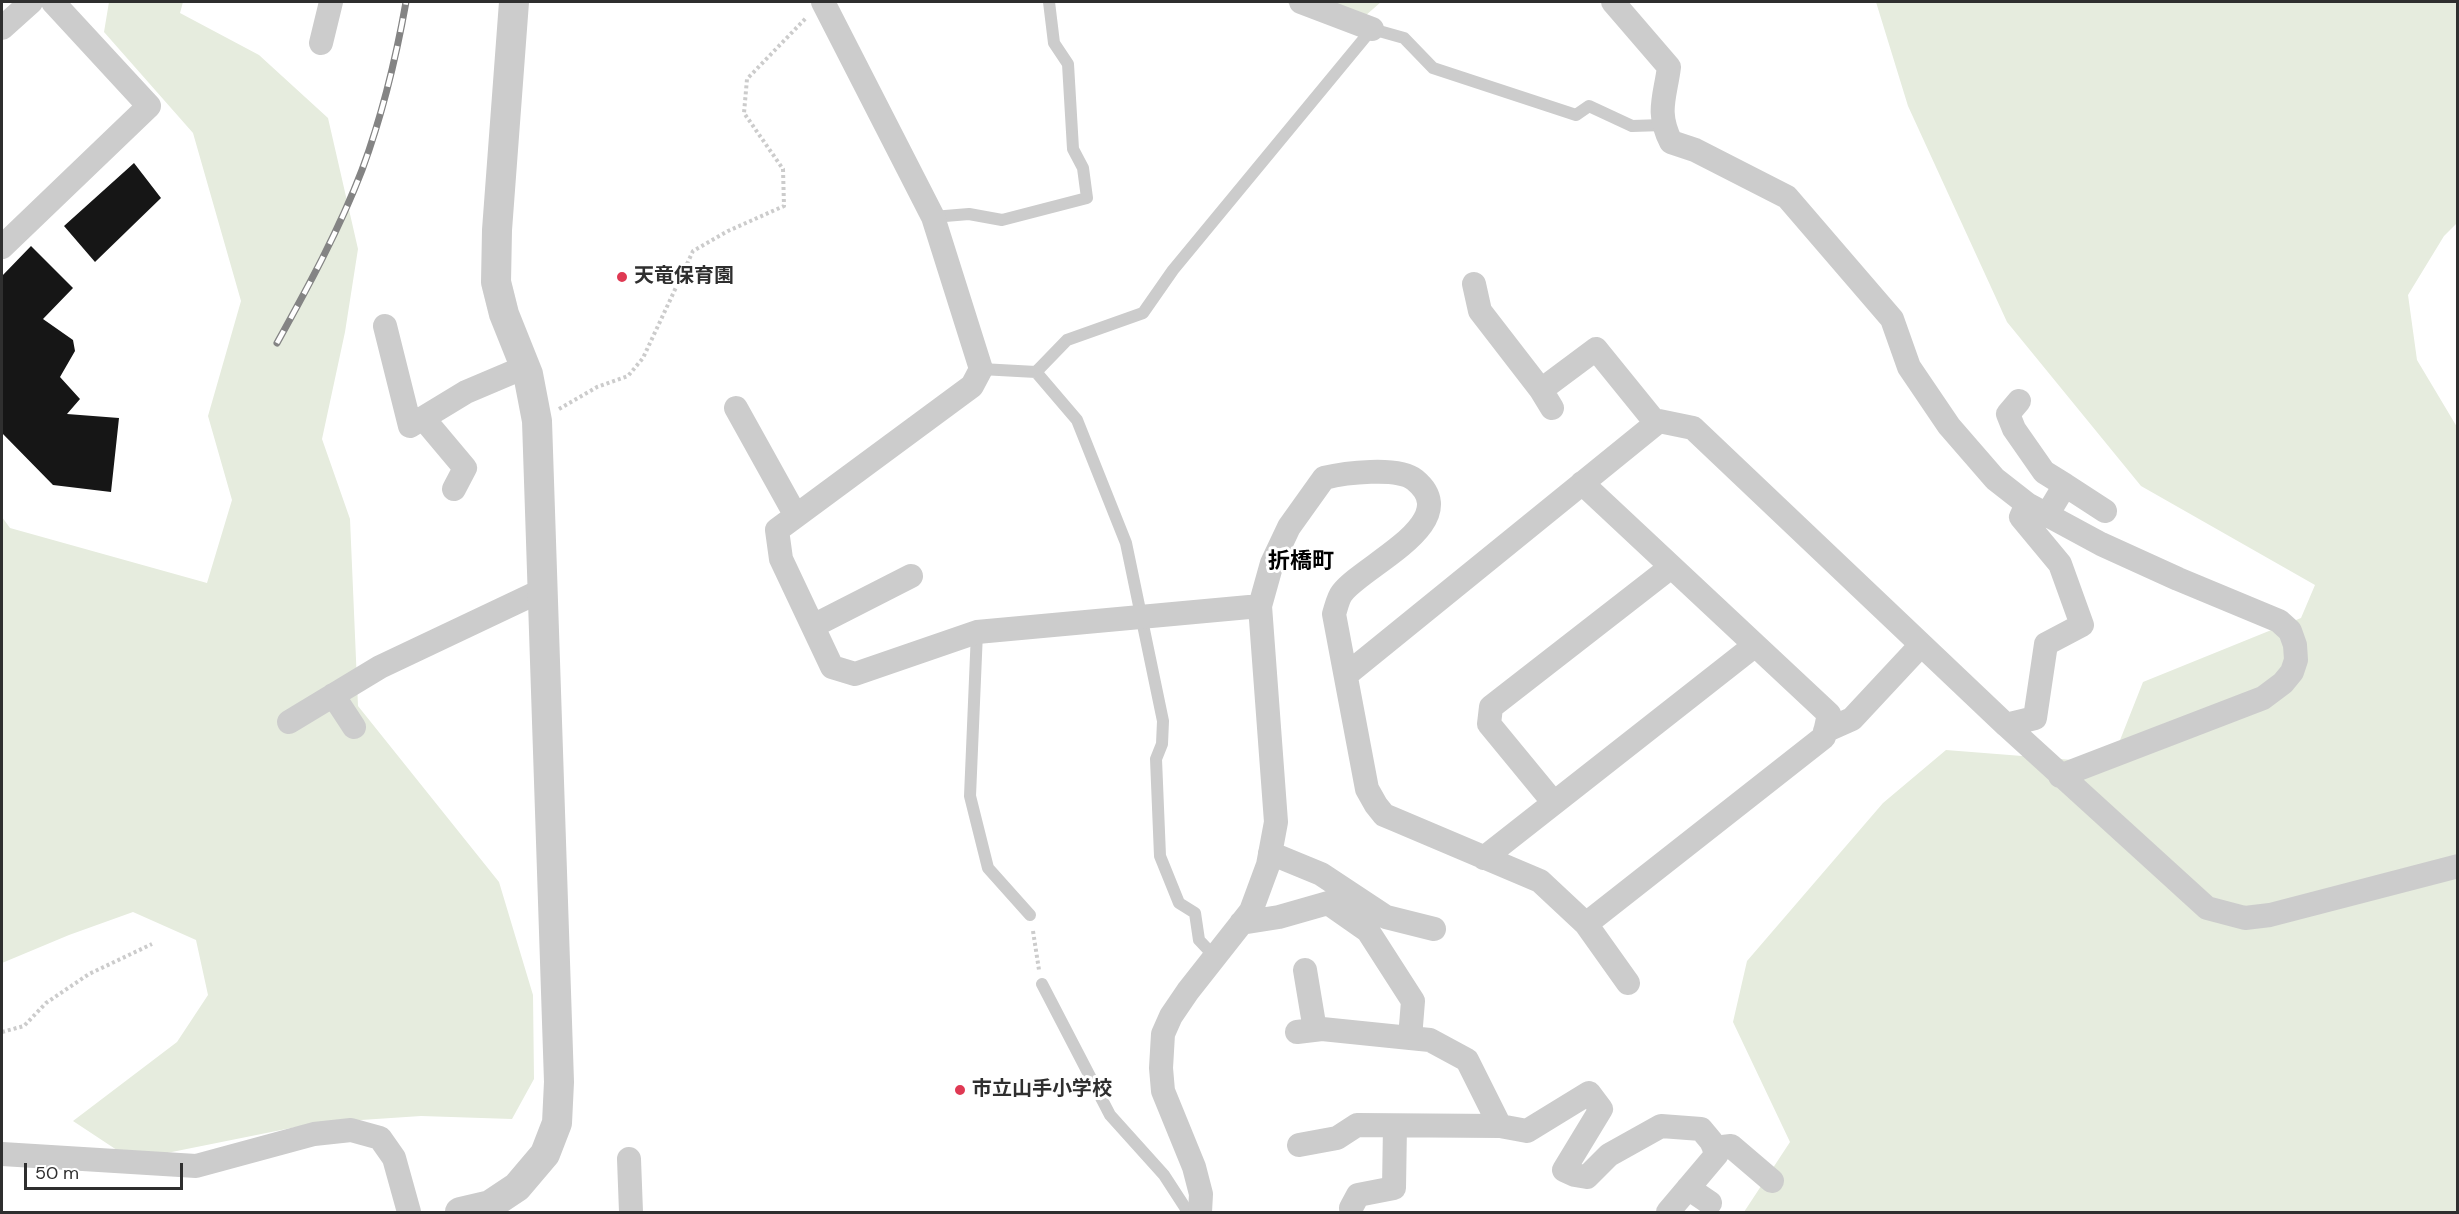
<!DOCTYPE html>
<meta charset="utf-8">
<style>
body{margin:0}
#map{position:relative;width:2459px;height:1214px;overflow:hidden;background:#fff;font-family:"DM Sans",sans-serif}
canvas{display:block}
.frame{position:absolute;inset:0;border:3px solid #2f2f2f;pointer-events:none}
.scale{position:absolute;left:24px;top:1163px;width:159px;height:27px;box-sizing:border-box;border:3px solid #2f2f2f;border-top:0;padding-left:8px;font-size:18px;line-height:21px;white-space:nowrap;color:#2f2f2f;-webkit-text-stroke:4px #fff;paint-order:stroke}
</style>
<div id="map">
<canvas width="2459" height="1214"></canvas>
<div class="frame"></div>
<div class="scale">50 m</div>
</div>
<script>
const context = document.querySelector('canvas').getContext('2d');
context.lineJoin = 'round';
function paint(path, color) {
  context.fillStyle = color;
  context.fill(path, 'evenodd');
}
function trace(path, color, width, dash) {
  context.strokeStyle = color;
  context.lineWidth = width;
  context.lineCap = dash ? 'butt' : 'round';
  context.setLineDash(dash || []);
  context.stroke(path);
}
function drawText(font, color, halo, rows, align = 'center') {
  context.font = font + ' "DM Sans","Noto Sans JP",sans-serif';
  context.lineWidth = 6;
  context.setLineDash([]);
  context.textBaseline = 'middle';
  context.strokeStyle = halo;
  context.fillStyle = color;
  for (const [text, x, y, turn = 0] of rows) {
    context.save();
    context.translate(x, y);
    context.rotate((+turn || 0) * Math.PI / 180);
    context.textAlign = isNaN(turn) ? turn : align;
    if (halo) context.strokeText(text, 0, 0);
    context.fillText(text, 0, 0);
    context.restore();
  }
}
paint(new Path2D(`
 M 109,2 L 183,2 L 180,13 L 259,55 L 328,118 L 358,249 L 345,332 L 322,439 L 350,519 L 358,706 L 499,882 L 533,995 L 534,1079 L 512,1119 L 421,1116 L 316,1123 L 132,1160 L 73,1121 L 177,1042 L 208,995 L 196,940 L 133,912 L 69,935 L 2,963 L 2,517 L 10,528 L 207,583 L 232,500 L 208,416 L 241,301 L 193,133 L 104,32 Z
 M 1286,2 L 1381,2 L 1365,16 L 1298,9 Z
 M 1876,2 L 2457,2 L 2457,223 L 2444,236 L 2408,295 L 2417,360 L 2457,427 L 2457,1212 L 1744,1212 L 1790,1142 L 1733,1022 L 1747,961 L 1883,803 L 1946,750 L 2111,763 L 2143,682 L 2301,618 L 2315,585 L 2141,486 L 2007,322 L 1908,106 Z`), '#e6ecde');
paint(new Path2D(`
 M 134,163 L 161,198 L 95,262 L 64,226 Z
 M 31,246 L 73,288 L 43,319 L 73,340 L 75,351 L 60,377 L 80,399 L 67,414 L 119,418 L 111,492 L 53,485 L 2,433 L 2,276 Z`), '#161616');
trace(new Path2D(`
 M 559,409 L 597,387 L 628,376 L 643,358 L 693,251 L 728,231 L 784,206 L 783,169 L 744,113 L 747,79 L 806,18
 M 1033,931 L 1039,970
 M 2,1032 L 24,1026 L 46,1003 L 89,974 L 152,944`), '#ccc', 4, [3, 3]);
trace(new Path2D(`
 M 933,217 L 969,214 L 1002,220 L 1087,198 L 1083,168 L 1073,149 L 1068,64 L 1054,43 L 1049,2
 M 981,369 L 1036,372 L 1077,420 L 1126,543 L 1163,721 L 1162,744 L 1156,759 L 1160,856 L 1179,903 L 1195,913 L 1199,940 L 1215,957
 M 1036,372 L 1067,340 L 1143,313 L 1173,270 L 1372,29 L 1404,38 L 1433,68 L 1576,115 L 1589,106 L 1632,126 L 1663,125
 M 977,632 L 970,796 L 988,868 L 1030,915
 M 1042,984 L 1110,1115 L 1164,1175 L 1188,1212`), '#ccc', 12);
trace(new Path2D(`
 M 823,2 L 933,217 L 981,369 L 972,386 L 777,530 L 781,559 L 832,667 L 855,674 L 977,632 L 1260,606
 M 1301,2 L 1372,29
 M 1613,2 L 1669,67 C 1665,98 1656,112 1671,142 L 1695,150 L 1787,197 L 1892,319 L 1909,367 L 1949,426 L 1995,479 L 2027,504 L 2101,544 L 2178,579 L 2279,621 L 2290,631 L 2295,645 L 2296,660 L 2292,672 L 2283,683 L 2263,698 L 2060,776
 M 2,28 L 31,2
 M 321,43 L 331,2
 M 2,247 L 149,106 L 53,2
 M 1474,284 L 1480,311 L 1541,390 L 1552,408
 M 385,326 L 410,426 L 466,392 L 525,367
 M 1541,390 L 1596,349 L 1656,423
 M 2019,401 L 2008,414 L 2014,429 L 2044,472 L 2065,485
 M 736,408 L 796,516
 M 423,418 L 465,468 L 454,489
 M 2047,515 L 2065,485 L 2105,511
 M 813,626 L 911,576
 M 1346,675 L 1659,421 L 1693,428 L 2006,725 L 2035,718 L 2046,644 L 2082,625 L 2060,564 L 2021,517 L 2027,504
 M 333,695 L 354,727
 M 289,722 L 380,667 L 532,595 L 543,593
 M 2006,725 L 2207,908 L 2245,918 L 2270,915 L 2458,866
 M 1825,731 L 1852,719 L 1921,645
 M 1554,803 L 1489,724 L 1491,707 L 1671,567
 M 1270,853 L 1321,874 L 1386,917 L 1434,929
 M 1484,858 L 1754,646
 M 1241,923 L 1279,917 L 1328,903 L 1368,931 L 1413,1001 L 1410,1038 L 1322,1029 L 1297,1032
 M 1586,924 L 1628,983
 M 1305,970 L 1315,1030
 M 1500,1126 L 1527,1131 L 1589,1093 L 1601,1109 L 1564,1170 L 1575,1175 L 1587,1177 L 1609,1155 L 1661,1126 L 1701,1129 L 1711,1141 L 1717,1154 L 1668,1212
 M 1299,1145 L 1337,1138 L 1357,1125 L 1500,1126 L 1467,1060 L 1430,1040 L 1410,1038
 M 1714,1148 L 1731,1146 L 1772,1181
 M 2,1154 L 196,1166 L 314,1134 L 351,1130 L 380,1138 L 394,1158 L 409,1212
 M 629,1159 L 631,1212
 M 1688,1188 L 1710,1203
 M 1351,1208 L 1358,1195 L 1394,1188 L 1395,1126
 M 1200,1212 L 1201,1194 L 1194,1167 L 1163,1091 L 1161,1068 L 1163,1034 L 1171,1016 L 1188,991 L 1251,911 L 1268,865 L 1276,822 L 1260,606 L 1272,563 L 1289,527 L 1324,478 C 1344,473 1398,466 1415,480 C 1466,522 1363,565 1342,593 C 1338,598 1336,608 1334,614 L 1367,789 L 1376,805 L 1384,815 L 1396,820 L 1540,881 L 1586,924 L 1824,737 L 1829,714 L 1582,483`), '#ccc', 24);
trace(new Path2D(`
 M 460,1212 L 490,1205 L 517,1187 L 545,1154 L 557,1123 L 559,1082 L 537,421 L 528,374 L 504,314 L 496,282 L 497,230 L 514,2`), '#ccc', 30);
const rail = new Path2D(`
 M 277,343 C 308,287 339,230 362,170 C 382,116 396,58 406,2`);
trace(rail, '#848484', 7);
trace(rail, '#fff', 4.5, [14]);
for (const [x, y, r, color] of [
 [622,277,6,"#df3953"],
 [960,1090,6,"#df3953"]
]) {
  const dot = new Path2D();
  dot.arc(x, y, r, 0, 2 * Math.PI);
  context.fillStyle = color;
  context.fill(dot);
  trace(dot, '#fff', 2);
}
drawText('bold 20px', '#2f2f2f', '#fff', [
 ["天竜保育園",634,277],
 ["市立山手小学校",972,1090]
], 'left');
drawText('bold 22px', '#000', '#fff', [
 ["折橋町",1301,562]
]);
</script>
